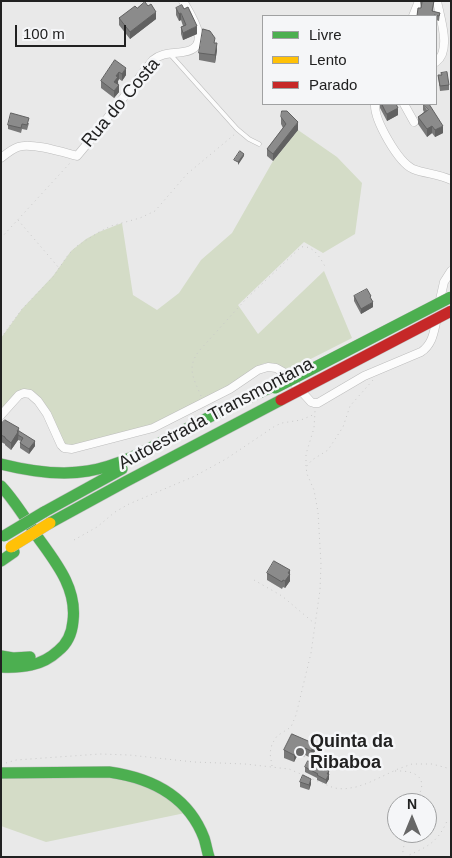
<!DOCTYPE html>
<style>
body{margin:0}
#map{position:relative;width:452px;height:858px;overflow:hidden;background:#e9e9e9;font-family:Helvetica,sans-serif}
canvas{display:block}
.frame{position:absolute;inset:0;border:2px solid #212121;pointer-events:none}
.legend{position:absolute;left:262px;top:15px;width:175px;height:90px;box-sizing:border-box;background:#f5f6f8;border:1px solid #a0a1a2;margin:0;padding:6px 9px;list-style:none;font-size:15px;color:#212121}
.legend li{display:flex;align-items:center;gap:10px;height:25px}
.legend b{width:25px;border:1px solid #a0a1a2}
.north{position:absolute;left:387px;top:793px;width:50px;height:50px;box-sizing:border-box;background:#f5f6f8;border:1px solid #a0a1a2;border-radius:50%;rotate:0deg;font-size:14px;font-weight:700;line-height:20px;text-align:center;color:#212121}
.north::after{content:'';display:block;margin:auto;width:18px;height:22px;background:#676767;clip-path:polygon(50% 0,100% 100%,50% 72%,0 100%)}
.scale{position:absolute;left:15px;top:25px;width:111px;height:22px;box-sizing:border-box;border:2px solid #212121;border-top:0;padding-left:6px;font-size:15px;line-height:18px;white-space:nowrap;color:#212121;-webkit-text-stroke:4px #f5f6f8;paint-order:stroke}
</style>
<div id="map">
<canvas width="452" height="858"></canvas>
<div class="frame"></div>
<ul class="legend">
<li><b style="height:6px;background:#4caf50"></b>Livre</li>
<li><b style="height:6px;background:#ffc107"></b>Lento</li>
<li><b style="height:6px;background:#c62828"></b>Parado</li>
</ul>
<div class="north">N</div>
<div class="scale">100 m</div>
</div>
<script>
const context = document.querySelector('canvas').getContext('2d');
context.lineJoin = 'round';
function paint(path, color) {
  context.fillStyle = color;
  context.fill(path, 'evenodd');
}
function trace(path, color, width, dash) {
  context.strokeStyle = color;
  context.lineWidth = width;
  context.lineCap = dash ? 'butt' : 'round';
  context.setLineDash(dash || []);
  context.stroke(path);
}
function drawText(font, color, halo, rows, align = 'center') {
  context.font = font + ' Helvetica,sans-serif';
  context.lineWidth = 5;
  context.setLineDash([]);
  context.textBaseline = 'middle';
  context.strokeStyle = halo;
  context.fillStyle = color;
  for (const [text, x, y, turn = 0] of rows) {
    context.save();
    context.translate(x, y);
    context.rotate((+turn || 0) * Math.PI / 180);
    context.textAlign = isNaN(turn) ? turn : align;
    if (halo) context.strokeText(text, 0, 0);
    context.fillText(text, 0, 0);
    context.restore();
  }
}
paint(new Path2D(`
 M 298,130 L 337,157 L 362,183 L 355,234 L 323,253 L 304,242 L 238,305 L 258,334 L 324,271 L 352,338 L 289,370 L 275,364 L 265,363 L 252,369 L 237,381 L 162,421 L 142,429 L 71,446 L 65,445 L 34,393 C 18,384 10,400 1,411 L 1,338 L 22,309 L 53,276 L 71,251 L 86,239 L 99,232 L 122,223 L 133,295 L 157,310 L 179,293 L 201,260 L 232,233 L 273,161 Z
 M 1,776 L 110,776 L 156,789 L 185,813 L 46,842 L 1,826 Z`), '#d4dcc7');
const lane = new Path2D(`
 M 169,53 L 237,129 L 249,139 L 259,144`);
const street = new Path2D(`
 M 413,16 L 419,1
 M 436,62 C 452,50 440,18 437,1
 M 375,104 C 374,120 398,162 413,169 C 426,174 439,174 451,180
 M 404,104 L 414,122
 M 1,158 C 6,154 12,149 18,147 C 31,142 62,152 77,156 L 87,144 L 153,60 C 163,52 172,54 183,52 C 214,48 191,15 183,1
 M 439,304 L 444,282 L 451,271
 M 1,415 L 19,395 L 24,393 L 30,394 L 38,401 L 47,414 L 61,445 L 64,448 L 72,449 L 153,428 L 230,389 L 258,370 L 268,367 L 276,368 L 285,373 L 311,402 L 314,403 L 318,403 L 364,376 L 421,352 C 433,344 434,331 437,318`);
const fast = new Path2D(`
 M 1,464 C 29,471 59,476 88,471 C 124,465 156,445 188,428 C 217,413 245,399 274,386
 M 1,486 C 16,502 27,521 39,539 C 57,564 77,589 73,621 C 72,633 67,644 58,651 C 42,666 22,668 1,667
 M 44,512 L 122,469
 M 50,523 L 125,482 L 281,400
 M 1,561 L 14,552
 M 1,656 L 13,658 L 30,657
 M 1,773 L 109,772 C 152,778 188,796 204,838 C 206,844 207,851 209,857`);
trace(lane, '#bdbdbd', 5);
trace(street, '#bdbdbd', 9);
trace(fast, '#bdbdbd', 12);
trace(new Path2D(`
 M 18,220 L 59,268
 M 1,238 L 70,163
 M 1,338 L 22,309 L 53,277 L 68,255 L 77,246 L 99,232 L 111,226 L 140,218 L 155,211 L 187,174 L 235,134
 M 201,396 C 194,379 186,368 199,351 L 246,299 L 301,247 C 314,245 320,258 326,268
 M 306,466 L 306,454 L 314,428 L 315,411
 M 74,540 L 97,527 L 115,512 L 129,504 L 195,476 L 226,459 L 275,426 L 282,423 L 301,420 L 315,414
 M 254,580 L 282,596 L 314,623
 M 6,763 L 16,760 L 100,754 L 129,755 L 194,762 L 245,764 L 289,769 L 334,788 L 344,789 L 356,787 L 368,783 L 398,769 L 412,764 L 432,764 L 451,769
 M 272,766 L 270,753 L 272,744 L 277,736 L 291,727 L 296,715 L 311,653 L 320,590 L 321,564 L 318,512 L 314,490 L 307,474 L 306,467 L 312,460 L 328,450 L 343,427 L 350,406 L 373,380
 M 395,771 C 420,770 430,781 414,803
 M 402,857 L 406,833
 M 405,857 C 426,847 437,844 447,821`), '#c9c9c9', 1, [1, 4]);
trace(lane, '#fcfcfc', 4);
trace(street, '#fcfcfc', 8);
trace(fast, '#4caf50', 11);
const fastBridge = new Path2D(`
 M 275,388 L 451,297
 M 4,536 L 44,512`);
const slowBridge = new Path2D(`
 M 11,547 L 50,523`);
const jamBridge = new Path2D(`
 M 281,400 L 451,311`);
trace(fastBridge, '#bdbdbd', 12, []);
trace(slowBridge, '#bdbdbd', 12, []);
trace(jamBridge, '#bdbdbd', 12, []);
trace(fastBridge, '#4caf50', 11);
trace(slowBridge, '#ffc107', 11);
trace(jamBridge, '#c62828', 11);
paint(new Path2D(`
 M 420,1 L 434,1 L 433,12 L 440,13 L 439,21 L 436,20 L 436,16 L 417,16 L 421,8 Z
 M 148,6 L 156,19 L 130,39 L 119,25 L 119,18 L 137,8 Z
 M 176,8 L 197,34 L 183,40 L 181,34 L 181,27 L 183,26 L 181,20 L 179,21 L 176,15 Z
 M 215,43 L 217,50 L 215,63 L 199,60 L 199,53 Z
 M 115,60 L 126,75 L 122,81 L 119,79 L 118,81 L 119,92 L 114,98 L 101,88 L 101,81 Z
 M 438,75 L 449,85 L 449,90 L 440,91 Z
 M 380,104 L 396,104 L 398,115 L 387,121 L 380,108 Z
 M 423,104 L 443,133 L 435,137 L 432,133 L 427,137 L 418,124 L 418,117 L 424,112 L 423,110 Z
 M 281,117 L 298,130 L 273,161 L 267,156 L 267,149 L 283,128 L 281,124 Z
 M 29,123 L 27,130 L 22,129 L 21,133 L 8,129 L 8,125 Z
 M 354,296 L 373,307 L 361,314 L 354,301 Z
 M 1,424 L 19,431 L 35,446 L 29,454 L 20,448 L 20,443 L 21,441 L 18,440 L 11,450 L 5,445 L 5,444 L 1,442 Z
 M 290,570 L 290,581 L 285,588 L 283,587 L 282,589 L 267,580 L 267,573 Z
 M 292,734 L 315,751 L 311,758 L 305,755 L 304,757 L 298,754 L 294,762 L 284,758 L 284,750 Z
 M 305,767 L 329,771 L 329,779 L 326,784 L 317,780 L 317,778 L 305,772 Z
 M 300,782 L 311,784 L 309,790 L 300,787 Z`), '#787878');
paint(new Path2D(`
 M 156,12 L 156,19 L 130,39 L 130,32 Z
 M 181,13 L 181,20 L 179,21 L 179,14 Z
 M 197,26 L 197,34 L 183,40 L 183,33 Z
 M 217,43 L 217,50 L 215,63 L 215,55 Z
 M 126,68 L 126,75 L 122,81 L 122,74 Z
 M 119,72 L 119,79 L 118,81 L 118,84 L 114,82 L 116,76 Z
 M 119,85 L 119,92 L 114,98 L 114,91 Z
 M 398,108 L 398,115 L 387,121 L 387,114 Z
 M 298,122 L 298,130 L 273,161 L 273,154 Z
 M 432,126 L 432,133 L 427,137 L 427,129 Z
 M 443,126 L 443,133 L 435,137 L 435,130 Z
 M 244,154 L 244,156 L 238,165 L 238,162 Z
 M 373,302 L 373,307 L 361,314 L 361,309 Z
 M 19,428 L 18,440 L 11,450 L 11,443 Z
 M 35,441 L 35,446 L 29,454 L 29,449 Z
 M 290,570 L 290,581 L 285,588 L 285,581 Z
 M 315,744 L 315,751 L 311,758 L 311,751 Z
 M 298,747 L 298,754 L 294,762 L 294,755 Z
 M 329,771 L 329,779 L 326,784 L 326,780 Z
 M 311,779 L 311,784 L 309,790 L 309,785 Z`), '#616161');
const building = new Path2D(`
 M 420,1 L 434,1 L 432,11 L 440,13 L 439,16 L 434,15 L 434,16 L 417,16 L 418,8 L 421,8 L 422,2 Z
 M 145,2 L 148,6 L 151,4 L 156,12 L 130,32 L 119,18 L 135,6 L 137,8 Z
 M 182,5 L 184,9 L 188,7 L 197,26 L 183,33 L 181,27 L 186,25 L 181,13 L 179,14 L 176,8 Z
 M 203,29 L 210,31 L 215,38 L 214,43 L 217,43 L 215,55 L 199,53 Z
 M 115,60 L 126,68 L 122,74 L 119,72 L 116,76 L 118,77 L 114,82 L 119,85 L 114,91 L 101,81 Z
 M 447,72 L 449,85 L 440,86 L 438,75 L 442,75 L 441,73 Z
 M 382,104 L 396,104 L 398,108 L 387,114 Z
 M 423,104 L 429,104 L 443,126 L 435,130 L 432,126 L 427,129 L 418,117 L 428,110 Z
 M 282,111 L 287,111 L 298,122 L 273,154 L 267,149 L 286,124 L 281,117 Z
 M 11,113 L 29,118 L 27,125 L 22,124 L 21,128 L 8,125 Z
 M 240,151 L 244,154 L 238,162 L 234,160 Z
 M 367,289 L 371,296 L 370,297 L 373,302 L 361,309 L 354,296 Z
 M 5,420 L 19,428 L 17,431 L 18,432 L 11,443 L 5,438 L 5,437 L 1,435 L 1,424 Z
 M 19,431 L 35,441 L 29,449 L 20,443 L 23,438 L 18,435 L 18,432 Z
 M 274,561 L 290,570 L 288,573 L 290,574 L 285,581 L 283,580 L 282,582 L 267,573 Z
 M 292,734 L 315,744 L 311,751 L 305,748 L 304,749 L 298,747 L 294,755 L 284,750 Z
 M 308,761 L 329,771 L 327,774 L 329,774 L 326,780 L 317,775 L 318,774 L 305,767 Z
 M 303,775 L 311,779 L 309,785 L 300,782 Z`);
paint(building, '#8b8b8b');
trace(building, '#616161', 1);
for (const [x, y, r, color] of [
 [300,752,5,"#676767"]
]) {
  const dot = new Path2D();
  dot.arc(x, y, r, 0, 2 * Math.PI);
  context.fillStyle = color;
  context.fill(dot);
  trace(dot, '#f5f6f8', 2);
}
drawText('18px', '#212121', '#f5f6f8', [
 ["Rua do Costa",121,103,-50],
 ["Autoestrada Transmontana",216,414,-28]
]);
drawText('bold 18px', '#212121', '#f5f6f8', [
 ["Quinta da",310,742],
 ["Ribaboa",310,763]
], 'left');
</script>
